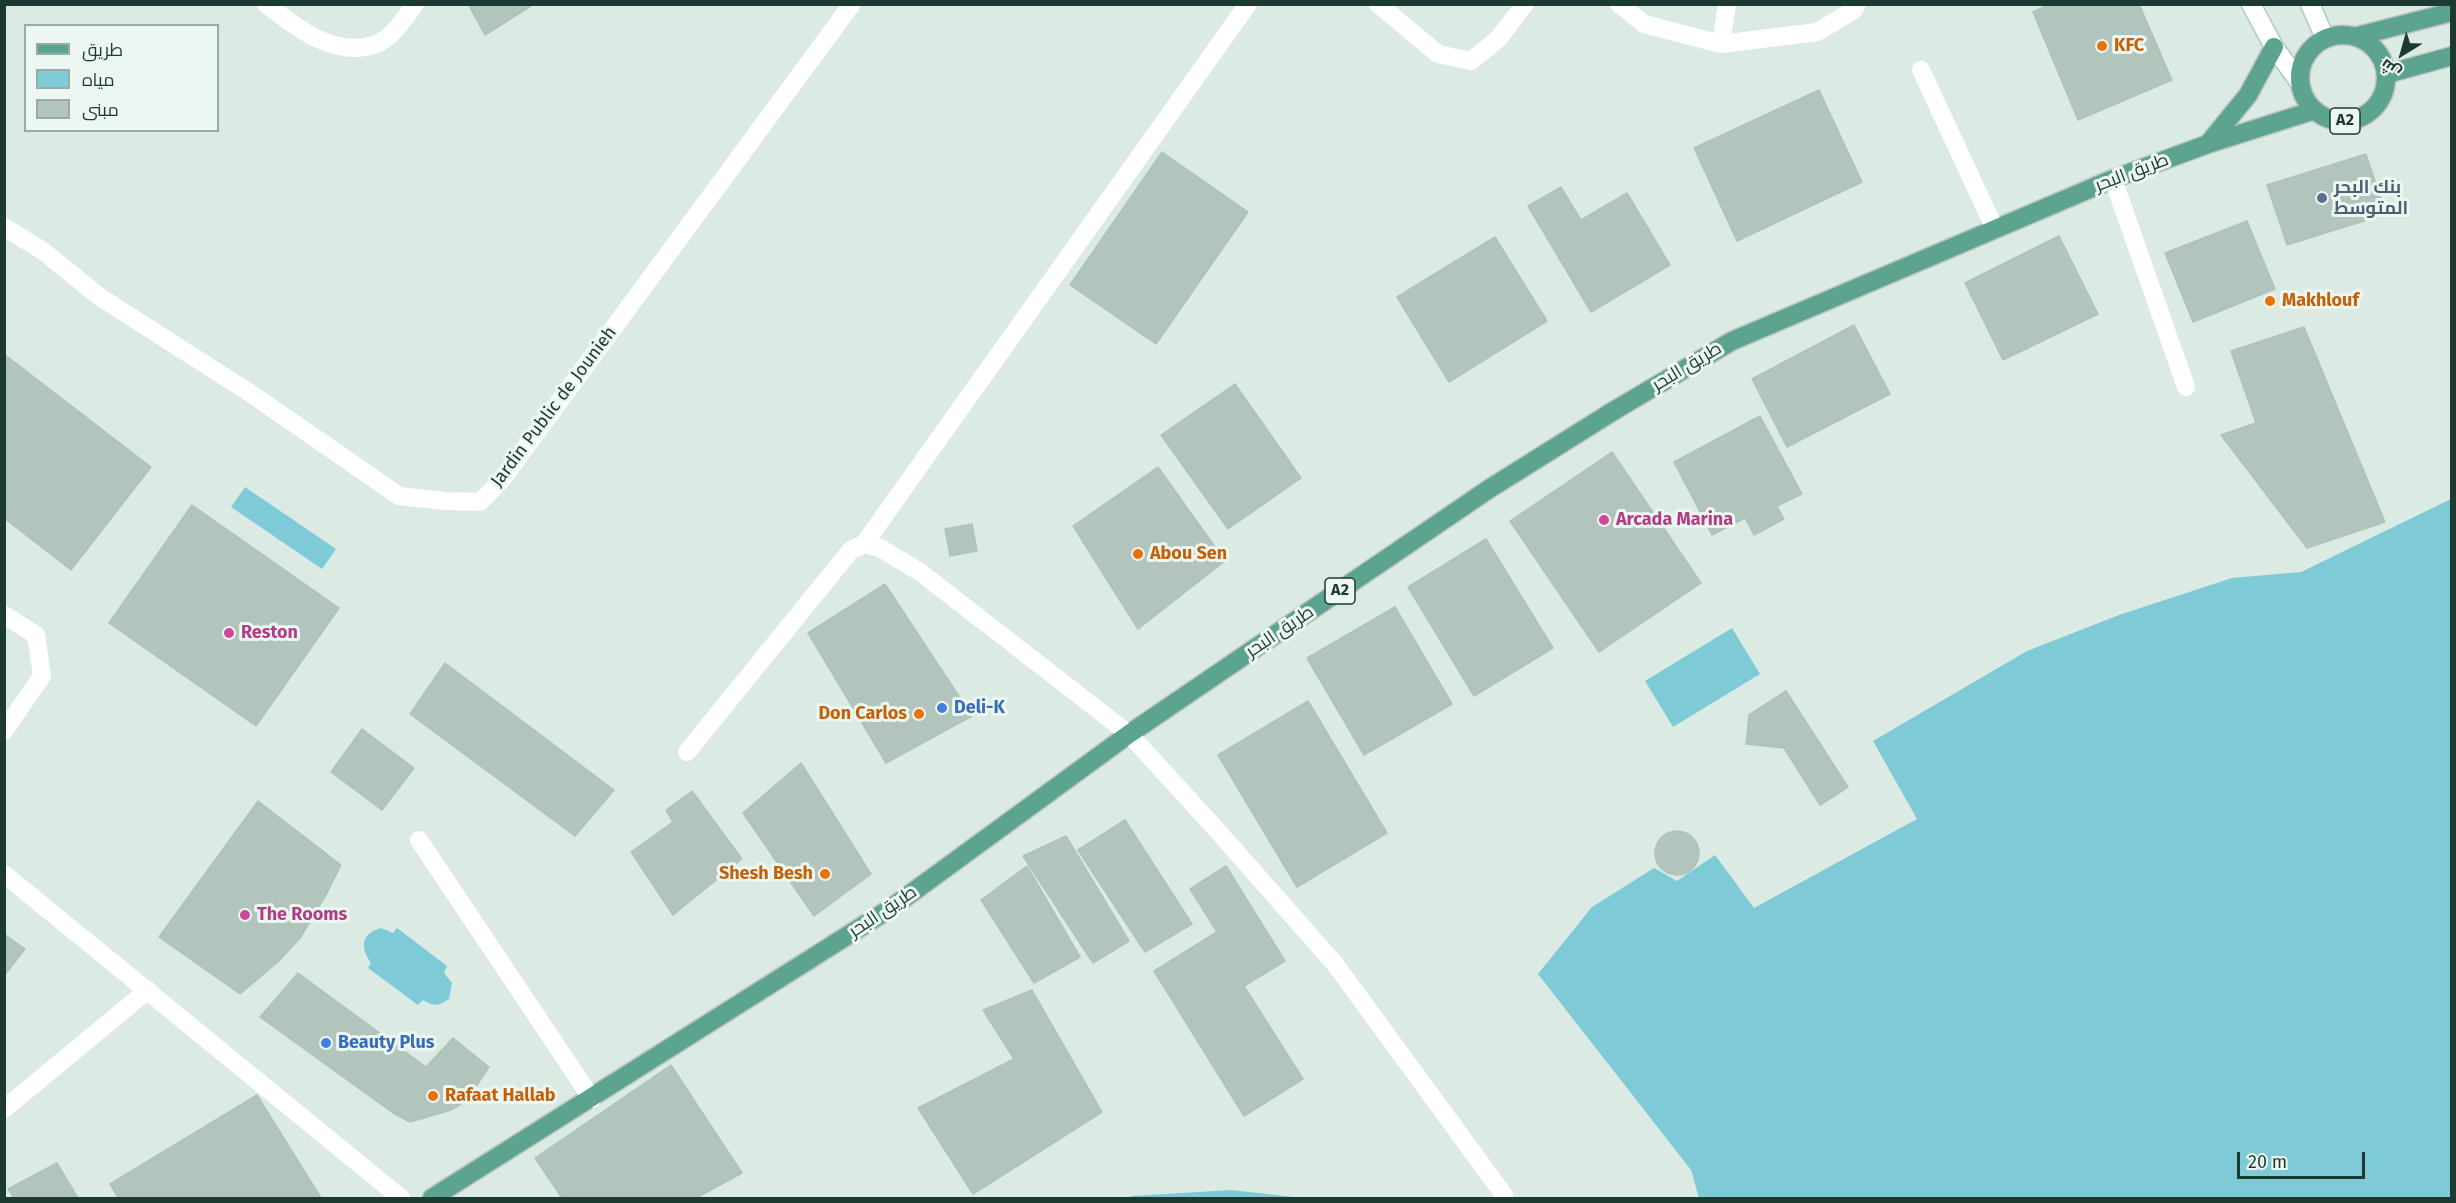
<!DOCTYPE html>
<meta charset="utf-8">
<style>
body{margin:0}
#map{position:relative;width:2456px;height:1203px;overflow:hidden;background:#dceae4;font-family:"Fira Sans",Cairo,sans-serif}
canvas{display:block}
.frame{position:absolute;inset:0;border:6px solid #1d3a32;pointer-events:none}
.legend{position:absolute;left:24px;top:24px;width:195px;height:108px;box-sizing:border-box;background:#edf7f1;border:2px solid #9aaba5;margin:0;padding:8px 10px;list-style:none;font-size:18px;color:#1d3a32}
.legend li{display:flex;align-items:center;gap:12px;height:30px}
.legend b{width:30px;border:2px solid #9aaba5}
.north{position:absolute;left:2372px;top:24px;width:60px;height:60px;-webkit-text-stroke:4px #edf7f1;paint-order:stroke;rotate:217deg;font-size:16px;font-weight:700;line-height:24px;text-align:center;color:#1d3a32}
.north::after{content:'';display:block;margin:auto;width:21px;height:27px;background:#1d3a32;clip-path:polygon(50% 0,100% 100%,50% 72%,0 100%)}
.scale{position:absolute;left:2237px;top:1152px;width:128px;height:27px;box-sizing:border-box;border:3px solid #1d3a32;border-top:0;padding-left:8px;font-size:18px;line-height:21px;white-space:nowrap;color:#1d3a32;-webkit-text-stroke:4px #edf7f1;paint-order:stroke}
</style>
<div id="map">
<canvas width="2456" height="1203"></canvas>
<div class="frame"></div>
<ul class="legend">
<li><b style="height:8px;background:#5ca490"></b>طريق</li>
<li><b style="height:16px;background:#7ecad6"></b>مياه</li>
<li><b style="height:16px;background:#b1c5bc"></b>مبنى</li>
</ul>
<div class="north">ش</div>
<div class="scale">20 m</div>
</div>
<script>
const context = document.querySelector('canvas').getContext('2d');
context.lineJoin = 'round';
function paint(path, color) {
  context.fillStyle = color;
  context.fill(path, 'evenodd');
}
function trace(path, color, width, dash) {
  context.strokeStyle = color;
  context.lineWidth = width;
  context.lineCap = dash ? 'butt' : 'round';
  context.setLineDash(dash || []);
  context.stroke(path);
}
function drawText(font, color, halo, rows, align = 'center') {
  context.font = font + ' "Fira Sans",Cairo,sans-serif';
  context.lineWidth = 6;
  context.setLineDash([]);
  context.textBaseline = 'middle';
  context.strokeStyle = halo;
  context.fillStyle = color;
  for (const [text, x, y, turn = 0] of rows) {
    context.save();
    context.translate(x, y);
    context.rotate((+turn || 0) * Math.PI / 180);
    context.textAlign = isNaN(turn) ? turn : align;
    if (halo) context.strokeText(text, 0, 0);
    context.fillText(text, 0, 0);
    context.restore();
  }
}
paint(new Path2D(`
 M 245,487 L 336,549 L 322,569 L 231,507 Z
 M 2451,499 L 2451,1198 L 1699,1198 L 1691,1170 L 1538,974 L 1592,907 L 1654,868 L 1677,881 L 1715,855 L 1754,908 L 1917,819 L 1873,741 L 2027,651 L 2119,615 L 2232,578 L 2301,572 Z
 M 1732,628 L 1760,674 L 1673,727 L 1645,681 Z
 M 381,928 L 393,933 L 397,928 L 447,966 L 444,973 L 452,983 L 449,999 C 438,1006 434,1007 423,1000 L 418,1005 L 368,968 L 371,963 C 360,947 361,934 381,928 Z
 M 1231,1190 L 1303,1198 L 1125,1198 L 1132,1196 Z`), '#7ecad6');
const building = new Path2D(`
 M 468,4 L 534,4 L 485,35 Z
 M 2050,4 L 2139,4 L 2172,80 L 2078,120 L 2033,12 Z
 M 1819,90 L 1862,182 L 1737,241 L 1694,148 Z
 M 1162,152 L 1248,212 L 1156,344 L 1070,285 Z
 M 2366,154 L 2386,214 L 2287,245 L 2267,185 Z
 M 1561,187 L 1581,220 L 1627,193 L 1670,265 L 1591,312 L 1528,206 Z
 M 2247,221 L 2275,289 L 2193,322 L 2165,253 Z
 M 2059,236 L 2098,314 L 2003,360 L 1965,283 Z
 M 1495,237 L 1547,321 L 1449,382 L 1397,297 Z
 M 1854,325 L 1890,394 L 1787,447 L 1752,379 Z
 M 2304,327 L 2385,522 L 2307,548 L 2221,435 L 2256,423 L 2231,351 Z
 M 4,354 L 151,467 L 71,570 L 4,518 Z
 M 1235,384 L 1301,478 L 1228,529 L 1161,435 Z
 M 1760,416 L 1802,494 L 1777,506 L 1784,519 L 1754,535 L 1745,518 L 1712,535 L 1674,462 Z
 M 1612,452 L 1701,583 L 1599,652 L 1510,521 Z
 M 1158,467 L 1225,561 L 1138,629 L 1073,526 Z
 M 192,505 L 339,608 L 256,726 L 109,623 Z
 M 972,524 L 977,551 L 950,556 L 945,529 Z
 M 1486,539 L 1553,648 L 1474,696 L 1408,587 Z
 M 885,584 L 972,716 L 886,763 L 808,633 Z
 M 1395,607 L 1452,704 L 1364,755 L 1307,658 Z
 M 445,663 L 614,790 L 575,836 L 410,714 Z
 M 1786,691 L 1848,787 L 1820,805 L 1784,748 L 1746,744 L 1749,715 Z
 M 1308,701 L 1387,833 L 1297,887 L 1218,755 Z
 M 362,729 L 414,768 L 382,810 L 331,772 Z
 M 801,763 L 871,874 L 814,916 L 743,813 Z
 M 692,791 L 742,859 L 673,915 L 631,852 L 673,822 L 666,810 Z
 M 258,801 L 341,865 L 327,893 L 300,938 L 279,961 L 240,994 L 159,937 Z
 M 1125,820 L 1192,924 L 1145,952 L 1078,850 Z
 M1655 853a22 22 0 1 1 44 0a22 22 0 1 1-44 0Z
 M 1066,836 L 1129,941 L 1093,963 L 1023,856 Z
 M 1027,866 L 1080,957 L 1034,983 L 981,900 Z
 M 1226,866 L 1285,961 L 1244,986 L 1303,1079 L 1244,1116 L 1154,971 L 1217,932 L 1190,889 Z
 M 4,934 L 25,949 L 4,976 Z
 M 298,973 L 426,1067 L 453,1038 L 489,1067 L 467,1100 L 451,1110 L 410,1122 L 393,1113 L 260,1017 Z
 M 1032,990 L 1102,1112 L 973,1194 L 918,1108 L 1014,1059 L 983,1010 Z
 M 671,1065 L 742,1173 L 696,1198 L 562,1198 L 535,1158 Z
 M 257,1095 L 321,1198 L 118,1198 L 110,1184 Z
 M 57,1163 L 78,1198 L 14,1198 L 8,1189 Z`);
paint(building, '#b1c5bc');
trace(building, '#aec4ba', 1.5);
const secondary = new Path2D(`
 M 2251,4 L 2274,47 L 2300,83
 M 2310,4 L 2325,38`);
const primary = new Path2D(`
 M2300 78a43 43 0 1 1 86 0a43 43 0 1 1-86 0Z
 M 2358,36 L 2452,12
 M 2387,74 L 2452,56
 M 2208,144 L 2248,95 L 2274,47
 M 432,1198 L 891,908 L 1129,734 L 1489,489 L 1615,410 L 1732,341 L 2113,179 L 2208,144 L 2315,110`);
trace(secondary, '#aecbc0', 21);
trace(primary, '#bbc4c2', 21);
trace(new Path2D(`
 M 1378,4 L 1438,54 L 1471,61 L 1498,39 L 1525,4
 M 1619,4 L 1644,24 L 1721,44 L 1817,32 L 1854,10 L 1857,4
 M 1721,44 L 1727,4
 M 1921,70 L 1995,229
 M 2113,179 L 2186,387
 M 864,544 L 1248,4
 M 419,840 L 592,1099
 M 4,1109 L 148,990`), '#fff', 18);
trace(new Path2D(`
 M 266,4 C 297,28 335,59 376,44 C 392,38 405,18 415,4
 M 4,227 L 43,251 L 100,297 L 253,395 L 399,496 L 445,501 L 480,502 L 500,482 L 852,4
 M 4,615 L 36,635 L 42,676 L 4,731
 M 687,752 L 851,550 L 864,544 L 880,548 L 920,572 L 1129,734 L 1216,829 L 1335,964 L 1504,1195
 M 4,874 L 401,1198`), '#fff', 18);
trace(secondary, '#fff', 18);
trace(primary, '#5ca490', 18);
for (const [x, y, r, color] of [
 [2102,46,6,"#e8710a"],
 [2322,198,6,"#5c6f8a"],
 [2270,301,6,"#e8710a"],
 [1604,520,6,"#d1479c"],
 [1138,554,6,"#e8710a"],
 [229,633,6,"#d1479c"],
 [942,708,6,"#3f7fe0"],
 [919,714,6,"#e8710a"],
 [825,874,6,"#e8710a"],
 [245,915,6,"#d1479c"],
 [326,1043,6,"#3f7fe0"],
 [433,1096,6,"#e8710a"]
]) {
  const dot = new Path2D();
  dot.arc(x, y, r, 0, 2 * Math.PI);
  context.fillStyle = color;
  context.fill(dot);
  trace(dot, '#edf7f1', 2);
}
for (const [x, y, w] of [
 [2345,121,30],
 [1340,591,30]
]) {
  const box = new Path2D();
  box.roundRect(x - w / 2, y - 13, w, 26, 4.5);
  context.fillStyle = '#edf7f1';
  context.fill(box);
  trace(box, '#1d3a32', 1.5);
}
drawText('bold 16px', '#1d3a32', null, [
 ["A2",2345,121],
 ["A2",1340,591]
]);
drawText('bold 18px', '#c56008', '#edf7f1', [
 ["KFC",2114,46],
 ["Makhlouf",2282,301],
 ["Abou Sen",1150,554],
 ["Don Carlos",907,714,"right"],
 ["Shesh Besh",813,874,"right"],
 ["Rafaat Hallab",445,1096]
], 'left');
drawText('18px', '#1d3a32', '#edf7f1', [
 ["طريق البحر",2132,173,-21],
 ["طريق البحر",1687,367,-31],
 ["Jardin Public de Jounieh",554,407,-53],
 ["طريق البحر",1280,632,-34],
 ["طريق البحر",883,912,-34]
]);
drawText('bold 18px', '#4e5e75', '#edf7f1', [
 ["بنك البحر",2334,188],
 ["المتوسط",2334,209]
], 'left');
drawText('bold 18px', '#b23c85', '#edf7f1', [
 ["Arcada Marina",1616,520],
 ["Reston",241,633],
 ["The Rooms",257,915]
], 'left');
drawText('bold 18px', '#366cbe', '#edf7f1', [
 ["Deli-K",954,708],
 ["Beauty Plus",338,1043]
], 'left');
</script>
